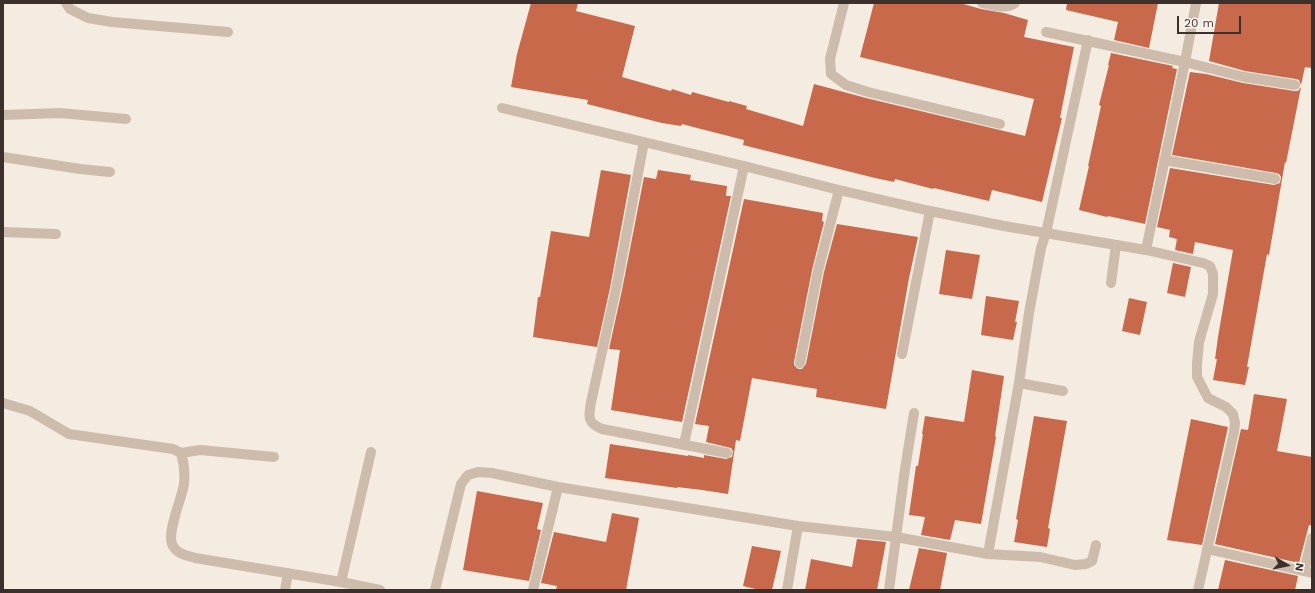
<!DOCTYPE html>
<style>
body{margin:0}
#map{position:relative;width:1315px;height:593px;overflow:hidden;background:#f4ebe1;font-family:"Work Sans",sans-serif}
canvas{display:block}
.frame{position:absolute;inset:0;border:4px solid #3b302b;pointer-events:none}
.north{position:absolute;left:1267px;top:545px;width:40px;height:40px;-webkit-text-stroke:3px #fbf5ee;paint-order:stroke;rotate:99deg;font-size:11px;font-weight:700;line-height:16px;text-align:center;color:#3b302b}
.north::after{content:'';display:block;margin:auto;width:14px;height:18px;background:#3b302b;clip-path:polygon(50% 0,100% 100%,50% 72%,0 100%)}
.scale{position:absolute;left:1177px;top:16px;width:64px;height:18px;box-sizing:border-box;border:2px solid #3b302b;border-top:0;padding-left:5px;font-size:12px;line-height:14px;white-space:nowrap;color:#3b302b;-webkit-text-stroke:3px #fbf5ee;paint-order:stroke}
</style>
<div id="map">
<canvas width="1315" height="593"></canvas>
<div class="frame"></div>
<div class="north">N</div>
<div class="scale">20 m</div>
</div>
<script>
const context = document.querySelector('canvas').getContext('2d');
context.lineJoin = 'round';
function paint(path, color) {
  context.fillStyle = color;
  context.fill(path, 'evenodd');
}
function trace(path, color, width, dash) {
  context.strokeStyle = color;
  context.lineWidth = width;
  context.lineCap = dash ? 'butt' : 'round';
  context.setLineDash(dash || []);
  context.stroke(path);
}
paint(new Path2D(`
 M 531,3 L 578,3 L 576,11 L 635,26 L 622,77 L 671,91 L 672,89 L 691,95 L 692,92 L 729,102 L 729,101 L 747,106 L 746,109 L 803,126 L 814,84 L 866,98 L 1025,136 L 1034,99 L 860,57 L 874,3 L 960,3 L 981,9 L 1004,13 L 1028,20 L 1024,37 L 1074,47 L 1060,118 L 1062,118 L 1042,202 L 992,190 L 989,201 L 934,188 L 933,189 L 895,179 L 894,182 L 875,178 L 743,145 L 744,140 L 701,129 L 682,124 L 681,126 L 662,123 L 587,104 L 588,100 L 511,87 L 517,54 Z
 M 1067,3 L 1158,3 L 1149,48 L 1114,40 L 1118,22 L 1066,10 Z
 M 1219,3 L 1312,3 L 1312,68 L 1305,67 L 1301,85 L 1299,80 L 1296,79 L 1245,71 L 1209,61 Z
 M 1111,53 L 1173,66 L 1172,68 L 1177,69 L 1145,224 L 1108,216 L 1107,217 L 1079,210 L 1089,166 L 1088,166 L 1101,106 L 1099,105 L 1109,65 L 1108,65 Z
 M 1190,72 L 1206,74 L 1243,83 L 1294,91 L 1298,91 L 1301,87 L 1286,163 L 1285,162 L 1269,255 L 1267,254 L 1247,367 L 1249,367 L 1245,385 L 1213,380 L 1217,359 L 1215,359 L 1218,337 L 1233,250 L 1195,242 L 1193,254 L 1175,250 L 1177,239 L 1169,237 L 1170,230 L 1157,227 L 1170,168 L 1274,185 L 1280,183 L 1281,177 L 1279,174 L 1276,173 L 1172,155 Z
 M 601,170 L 631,175 L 610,288 L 597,347 L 533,337 L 538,297 L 540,297 L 551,231 L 589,237 Z
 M 658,170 L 691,175 L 690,180 L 727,186 L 726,196 L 731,196 L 682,422 L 611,410 L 620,350 L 609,349 L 622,290 L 644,177 L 656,179 Z
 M 744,199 L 823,213 L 822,221 L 824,222 L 812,270 L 794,362 L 794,365 L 798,369 L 802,369 L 806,364 L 824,272 L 837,224 L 918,237 L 909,278 L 886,409 L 816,397 L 817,389 L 752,378 L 740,441 L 736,440 L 728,494 L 702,490 L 677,487 L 677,488 L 605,478 L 610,444 L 688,456 L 688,455 L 704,458 L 704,455 L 726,459 L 732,457 L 733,451 L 731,448 L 706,442 L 709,426 L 695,424 Z
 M 946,250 L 980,255 L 972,299 L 939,294 Z
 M 1173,263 L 1191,267 L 1185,297 L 1167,293 Z
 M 986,296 L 1019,301 L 1015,322 L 1017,322 L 1013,340 L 981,335 Z
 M 1129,298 L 1147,302 L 1140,335 L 1122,331 Z
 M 972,370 L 1004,376 L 995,436 L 996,437 L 981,524 L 955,520 L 950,540 L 921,535 L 925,517 L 909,515 L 916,466 L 918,466 L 923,434 L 922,434 L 925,416 L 964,422 Z
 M 1254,394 L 1287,399 L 1277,451 L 1312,457 L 1312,525 L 1309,525 L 1299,563 L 1215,544 L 1241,429 L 1248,430 Z
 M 1034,416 L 1067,421 L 1048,528 L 1050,529 L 1047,547 L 1014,542 L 1018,520 L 1016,519 Z
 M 1191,419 L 1228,427 L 1202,545 L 1167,540 Z
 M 477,491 L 543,503 L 537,529 L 541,530 L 529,581 L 463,570 Z
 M 612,513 L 639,518 L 626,590 L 556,590 L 557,586 L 541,583 L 554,532 L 606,542 Z
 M 857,539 L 886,542 L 877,590 L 805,590 L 811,559 L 852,567 Z
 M 752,546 L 781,551 L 772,590 L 760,590 L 743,586 Z
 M 919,548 L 947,553 L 940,590 L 909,590 Z
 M 1225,560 L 1298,576 L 1295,590 L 1218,590 Z`), '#c8694b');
trace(new Path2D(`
 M 3,115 L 60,113 L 126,119
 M 3,157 L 80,169 L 110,172
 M 3,232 L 56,234
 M 1111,283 L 1116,245
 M 1019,383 L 1063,391
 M 181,453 L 200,450 L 274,457`), '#cdbbac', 10);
trace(new Path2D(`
 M 66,3 L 70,9 L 88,18 L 112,22 L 228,32
 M 844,3 L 830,59 L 831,74 L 846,85 L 868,92 L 1000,124
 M 982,3 C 993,5 1006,10 1015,3
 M 1196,3 L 1185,62 L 1146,250 L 1203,263 L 1210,266 L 1213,274 L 1213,294 L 1199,342 L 1197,364 L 1197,377 L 1208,398 L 1226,407 L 1233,414 L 1235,423 L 1234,432 L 1198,590
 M 1046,32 L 1185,62 L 1244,77 L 1295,85
 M 502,108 L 744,166 L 839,190 L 930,211 L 1004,226 L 1146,250
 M 644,142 L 616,289 L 591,402 C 589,416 586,422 602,429 L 727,453
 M 1164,160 L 1275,179
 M 902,354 L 930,211
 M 800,363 L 818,271 L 839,190
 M 3,403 L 30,411 L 69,434 L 173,449 L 181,453 C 184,463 185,474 184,484 C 182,498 167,531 172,544 C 176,554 186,555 195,558 L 341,582 L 380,590
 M 684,444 L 744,166
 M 1207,549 L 1312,573
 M 988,554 L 1019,383 L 1029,313 L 1041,248 L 1046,233 L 1088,40
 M 1304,571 L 1312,538
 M 341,582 L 371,452
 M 285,590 L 288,573
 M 435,590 L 461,484 L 468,475 L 478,472 L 492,473 L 558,487 L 798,526 L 896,537 L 988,554 L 1040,557 L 1075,565 L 1086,564 L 1092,561 L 1096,545
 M 533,590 L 558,487
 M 787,590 L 798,526
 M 889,590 L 905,469 L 914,413`), '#cdbbac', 10);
</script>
